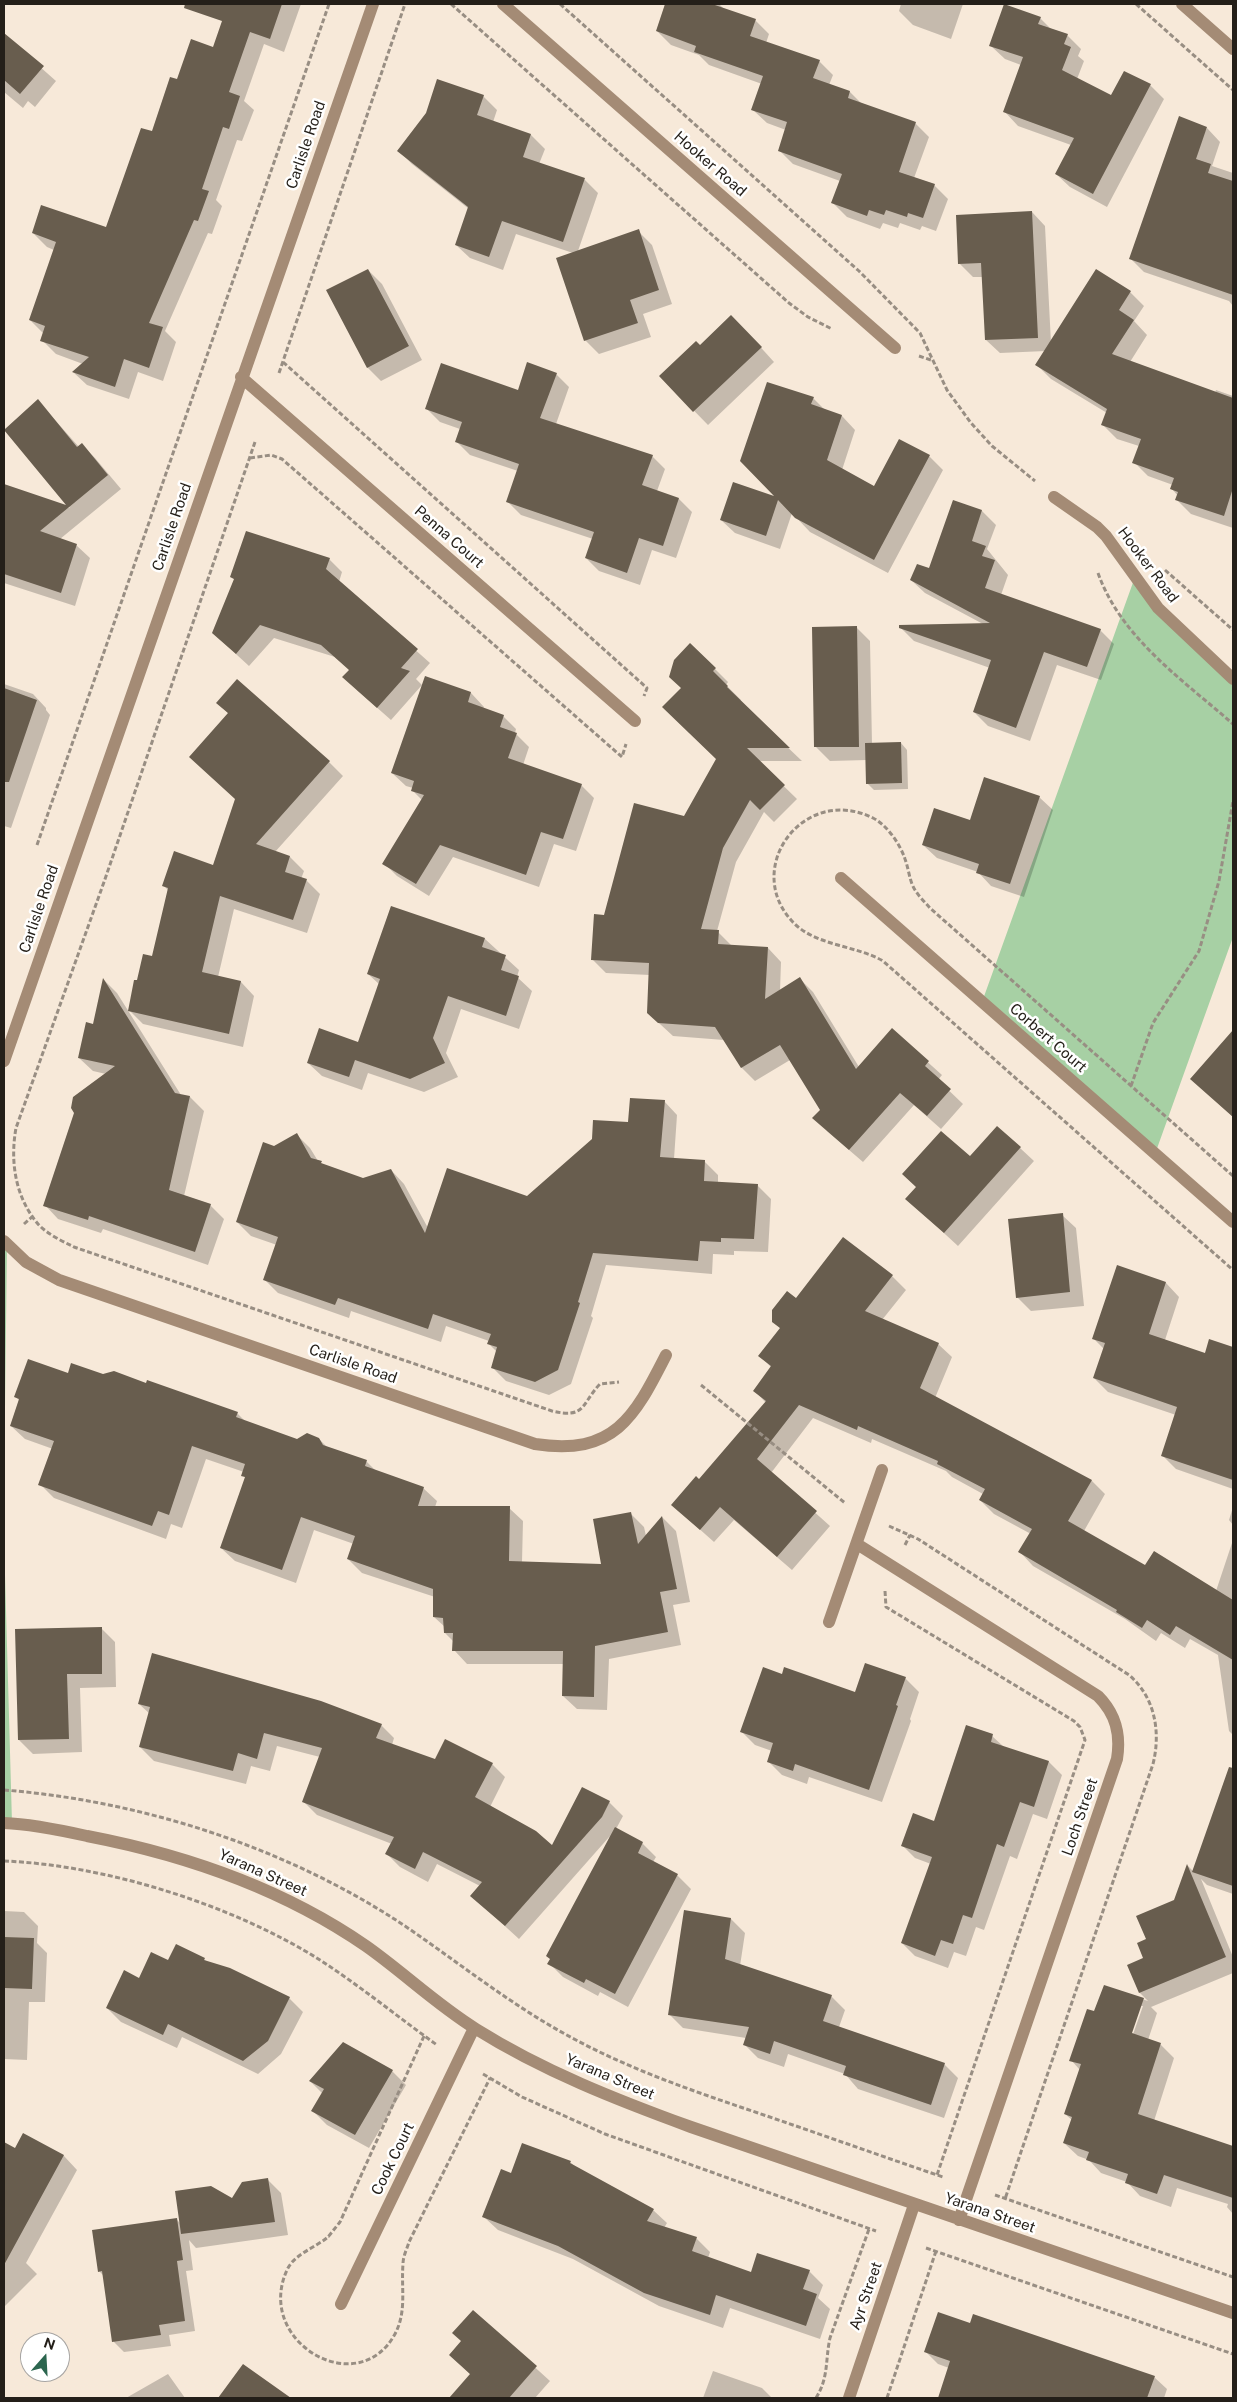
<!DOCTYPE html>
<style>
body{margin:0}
#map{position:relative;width:1237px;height:2402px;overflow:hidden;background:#f7e9d9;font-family:"Public Sans",sans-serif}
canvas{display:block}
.frame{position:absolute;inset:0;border:5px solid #241f19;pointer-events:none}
.north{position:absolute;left:20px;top:2332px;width:50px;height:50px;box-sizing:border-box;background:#fff;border:1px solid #a7a5a3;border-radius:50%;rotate:19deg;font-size:14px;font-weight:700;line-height:20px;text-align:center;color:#241f19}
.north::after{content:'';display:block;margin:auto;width:18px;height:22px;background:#2c664f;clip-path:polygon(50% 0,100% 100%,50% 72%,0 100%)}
</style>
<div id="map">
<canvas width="1237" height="2402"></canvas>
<div class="frame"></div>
<div class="north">N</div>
</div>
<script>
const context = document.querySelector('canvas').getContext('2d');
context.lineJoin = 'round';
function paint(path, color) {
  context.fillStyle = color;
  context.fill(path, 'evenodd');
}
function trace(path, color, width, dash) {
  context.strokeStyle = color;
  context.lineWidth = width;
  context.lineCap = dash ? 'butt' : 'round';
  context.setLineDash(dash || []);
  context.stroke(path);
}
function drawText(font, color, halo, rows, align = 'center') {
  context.font = font + ' "Public Sans",sans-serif';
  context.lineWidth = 5;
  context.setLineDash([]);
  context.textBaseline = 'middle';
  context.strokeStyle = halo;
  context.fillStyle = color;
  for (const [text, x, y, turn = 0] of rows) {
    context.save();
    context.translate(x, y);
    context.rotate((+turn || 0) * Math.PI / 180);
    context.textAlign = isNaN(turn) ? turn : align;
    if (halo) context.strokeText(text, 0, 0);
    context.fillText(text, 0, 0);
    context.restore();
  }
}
paint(new Path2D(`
 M 1135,577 L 1233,679 L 1233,937 L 1155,1154 L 982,1002 Z
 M 4,1241 L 7,1244 L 4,1490 Z
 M 4,1539 L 12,1823 L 4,1823 Z`), '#a7d0a4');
paint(new Path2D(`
 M 230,4 L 301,4 L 284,52 L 264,44 L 244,101 L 254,110 L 242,141 L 237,140 L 216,200 L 222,206 L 212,234 L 208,233 L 165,331 L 176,342 L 163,381 L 138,372 L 129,399 L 87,385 L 73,372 L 83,364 L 56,354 L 42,340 L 44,334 L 30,320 L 54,250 L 47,247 L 33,233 L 106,229 L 178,81 L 214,48 Z
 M 667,4 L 719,4 L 725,10 L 755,20 L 769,34 L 766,43 L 819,61 L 833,75 L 829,85 L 850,92 L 862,104 L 915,123 L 929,137 L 914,178 L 934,185 L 948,199 L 936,231 L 922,226 L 920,230 L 900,223 L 898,228 L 883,223 L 880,229 L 847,217 L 833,203 L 840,181 L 793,164 L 779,150 L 786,130 L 767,123 L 753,110 L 762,84 L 709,65 L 699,55 L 671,45 L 657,31 Z
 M 901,4 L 963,4 L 951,39 L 913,25 L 899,11 Z
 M 1040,18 L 1053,31 L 1067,35 L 1081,49 L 1078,56 L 1084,61 L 1077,79 L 1112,97 L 1150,85 L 1164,99 L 1107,207 L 1070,187 L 1056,174 L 1071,145 L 1018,126 L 1005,112 L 1021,65 L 1005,59 L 991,46 Z
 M 4,35 L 56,81 L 35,107 L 28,101 L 23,108 L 4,92 Z
 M 483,96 L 497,110 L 493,122 L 531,135 L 545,149 L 539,164 L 585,180 L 598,193 L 578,251 L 638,231 L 652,245 L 672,304 L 643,314 L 651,337 L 599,354 L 585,340 L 573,253 L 516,234 L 503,270 L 470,258 L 456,245 L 469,209 L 412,164 L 398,150 Z
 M 1207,128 L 1220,142 L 1212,166 L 1233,173 L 1233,306 L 1229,301 L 1144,272 L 1131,259 Z
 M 1032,212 L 1045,226 L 1051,343 L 1130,292 L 1144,306 L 1134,321 L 1147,335 L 1130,362 L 1215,393 L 1216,390 L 1233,396 L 1233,528 L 1191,514 L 1177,500 L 1178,496 L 1172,489 L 1173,485 L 1148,476 L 1134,462 L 1139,446 L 1117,439 L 1103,425 L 1107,413 L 1051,379 L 1037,365 L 1046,351 L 1000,353 L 986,340 L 983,277 L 973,277 L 959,263 Z
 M 368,270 L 382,284 L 422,360 L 381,381 L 368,368 Z
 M 745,330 L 774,362 L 708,425 L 660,376 L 700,346 Z
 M 556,374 L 569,387 L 556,424 L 652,456 L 665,469 L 657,491 L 679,499 L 692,512 L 676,558 L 652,550 L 640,585 L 599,571 L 586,558 L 593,539 L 521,515 L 507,501 L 518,471 L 470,455 L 456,441 L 460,429 L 440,422 L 427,409 L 519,391 Z
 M 768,383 L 813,398 L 825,410 L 842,416 L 855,430 L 842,470 L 874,487 L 929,456 L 943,470 L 888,573 L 810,532 L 792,513 L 780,549 L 735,533 L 721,520 L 778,499 Z
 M 38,401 L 79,447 L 82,445 L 95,458 L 121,489 L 60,539 L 76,545 L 90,558 L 75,606 L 4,583 L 4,485 L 70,508 L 5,429 Z
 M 954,501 L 982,511 L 996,525 L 987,549 L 1008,575 L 1001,595 L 1100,630 L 1114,644 L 1101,680 L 1057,665 L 1030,741 L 988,726 L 974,712 L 990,668 L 914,641 L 900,627 L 983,624 L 925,593 L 911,580 L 930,570 Z
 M 329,559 L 342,572 L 339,582 L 430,663 L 416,679 L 422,685 L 391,720 L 357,690 L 350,670 L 335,657 L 274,638 L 249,666 L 213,633 L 235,580 L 232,577 Z
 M 856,627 L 870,641 L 872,744 L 901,743 L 907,750 L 908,789 L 874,790 L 867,783 L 867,760 L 830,761 L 816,747 Z
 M 690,644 L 728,682 L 726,685 L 741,700 L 739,701 L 802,761 L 758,761 L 797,799 L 774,822 L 764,812 L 736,862 L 717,931 L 732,946 L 768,948 L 781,962 L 780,991 L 800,979 L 813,992 L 859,1067 L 892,1030 L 942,1075 L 938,1080 L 963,1104 L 941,1129 L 914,1105 L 863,1162 L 827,1131 L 821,1110 L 790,1060 L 755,1081 L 742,1068 L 724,1040 L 673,1036 L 648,1013 L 650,975 L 606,973 L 592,959 L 604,916 L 685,818 L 718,759 L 682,689 Z
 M 426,678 L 471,693 L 484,707 L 483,709 L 503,716 L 516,729 L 515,733 L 529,747 L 523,765 L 581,785 L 594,798 L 576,851 L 554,844 L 539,887 L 453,857 L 429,896 L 397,876 L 384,863 L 422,800 L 412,790 L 413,788 L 406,786 L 392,773 Z
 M 4,684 L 33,694 L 46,708 L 46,710 L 50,715 L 11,828 L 4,826 Z
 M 218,703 L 329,762 L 343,776 L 275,852 L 290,857 L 304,871 L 301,879 L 306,880 L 320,894 L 307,933 L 234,909 L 218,977 L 241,982 L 254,996 L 243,1047 L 143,1024 L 129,1010 L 138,981 L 153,957 L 168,890 L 164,886 L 214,866 L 236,800 L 229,714 Z
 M 1039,797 L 1053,810 L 1024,897 L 991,886 L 978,872 L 937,858 L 923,845 L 970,822 Z
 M 391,907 L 485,939 L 519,970 L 517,977 L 532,991 L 519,1029 L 461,1009 L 446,1053 L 458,1077 L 424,1092 L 368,1073 L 362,1090 L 322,1076 L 308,1063 L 359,1043 L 379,984 L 368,974 Z
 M 104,980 L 117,993 L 181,1095 L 190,1097 L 204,1111 L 184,1196 L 210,1205 L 224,1219 L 208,1265 L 103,1229 L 101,1233 L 58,1219 L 45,1205 L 106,1074 L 93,1071 L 79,1058 L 94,1025 Z
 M 1233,1032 L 1233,1117 L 1192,1079 Z
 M 664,1101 L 677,1115 L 674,1159 L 704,1161 L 718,1175 L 718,1183 L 757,1185 L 771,1199 L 768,1252 L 734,1251 L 734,1255 L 713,1254 L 712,1274 L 606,1265 L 591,1316 L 593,1318 L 571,1384 L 549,1395 L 506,1381 L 492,1367 L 497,1352 L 489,1344 L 489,1341 L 446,1326 L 441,1342 L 351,1311 L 349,1318 L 278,1293 L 265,1280 L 277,1245 L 251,1236 L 237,1222 L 274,1147 L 297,1135 L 310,1148 L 318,1161 L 324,1166 L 363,1179 L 391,1170 L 404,1184 L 428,1228 L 527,1197 L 629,1124 Z
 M 1020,1148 L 1034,1161 L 958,1246 L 921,1212 L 970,1158 Z
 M 1062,1215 L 1076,1228 L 1084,1306 L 1031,1311 L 1017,1297 Z
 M 843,1238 L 892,1276 L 906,1290 L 882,1320 L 938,1344 L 952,1357 L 935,1398 L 1092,1481 L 1105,1494 L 1084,1531 L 1146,1567 L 1216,1591 L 1233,1540 L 1233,1735 L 1229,1731 L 1218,1655 L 1190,1639 L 1185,1648 L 1161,1633 L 1156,1641 L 1125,1619 L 1033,1566 L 1020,1552 L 1031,1534 L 994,1514 L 980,1500 L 983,1494 L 952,1477 L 946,1471 L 872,1439 L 871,1443 L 813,1418 L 771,1473 L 830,1526 L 792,1570 L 734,1520 L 714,1542 L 687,1518 L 699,1481 L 766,1403 L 754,1390 L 772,1368 L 760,1356 L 781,1329 L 773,1321 L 796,1300 Z
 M 1118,1267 L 1166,1283 L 1179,1297 L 1165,1340 L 1205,1354 L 1210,1340 L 1233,1348 L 1233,1489 L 1176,1469 L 1162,1455 L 1176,1415 L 1108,1392 L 1094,1378 L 1104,1349 L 1093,1338 Z
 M 68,1375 L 103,1376 L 147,1385 L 237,1413 L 246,1422 L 298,1440 L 319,1439 L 328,1448 L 366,1461 L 376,1471 L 423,1488 L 437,1501 L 435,1507 L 509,1508 L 523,1521 L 522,1562 L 603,1565 L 630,1513 L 644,1527 L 646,1536 L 662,1517 L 676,1531 L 690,1602 L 673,1605 L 681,1645 L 609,1659 L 607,1710 L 577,1709 L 563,1696 L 564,1664 L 467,1664 L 454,1650 L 454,1642 L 445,1633 L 445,1627 L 434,1617 L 435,1597 L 362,1573 L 348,1559 L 354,1544 L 314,1530 L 296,1583 L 235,1561 L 221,1548 L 246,1478 L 243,1475 L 244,1472 L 206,1459 L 182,1528 L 171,1524 L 166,1539 L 54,1498 L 40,1484 L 53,1449 L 25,1439 L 11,1426 L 20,1401 L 16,1397 Z
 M 1233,1507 L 1233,1525 L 1229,1520 Z
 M 101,1628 L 115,1642 L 116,1687 L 80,1688 L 82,1752 L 33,1754 L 19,1740 L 17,1630 Z
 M 783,1675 L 856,1693 L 905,1678 L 919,1692 L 910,1719 L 911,1721 L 882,1802 L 809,1777 L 807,1784 L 782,1775 L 768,1761 L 772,1751 L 755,1745 L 741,1731 Z
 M 139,1704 L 381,1725 L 394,1738 L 392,1745 L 435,1761 L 492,1764 L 505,1777 L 490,1807 L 552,1847 L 583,1788 L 609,1802 L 623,1816 L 616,1829 L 642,1843 L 656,1857 L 653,1862 L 677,1875 L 691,1889 L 628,2007 L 600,1992 L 598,1996 L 563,1977 L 549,1963 L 610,1836 L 519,1939 L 472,1896 L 480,1886 L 437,1864 L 428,1882 L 400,1867 L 387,1854 L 392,1844 L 317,1815 L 303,1801 L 320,1757 L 277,1746 L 270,1771 L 251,1766 L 246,1784 L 154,1761 L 140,1747 L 150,1714 Z
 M 992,1736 L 1004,1747 L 1049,1762 L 1062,1775 L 1047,1819 L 1033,1814 L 1017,1859 L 1010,1856 L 984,1930 L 976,1927 L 966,1956 L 954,1952 L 948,1968 L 915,1956 L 902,1943 L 931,1864 L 915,1858 L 902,1845 L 935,1823 Z
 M 1218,1801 L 1233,1806 L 1233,1894 L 1207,1885 L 1201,1879 L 1233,1957 L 1233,1973 L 1151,2007 L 1157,2013 L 1148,2040 L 1161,2045 L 1174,2058 L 1154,2121 L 1233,2147 L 1233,2214 L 1227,2207 L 1228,2204 L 1177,2188 L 1171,2207 L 1140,2196 L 1127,2182 L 1101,2173 L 1089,2160 L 1078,2156 L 1064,2143 L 1072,2120 L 1065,2114 L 1080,2070 L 1071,2060 L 1095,2013 L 1104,1987 L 1148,2001 L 1140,1993 L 1129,1966 L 1145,1958 L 1147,1940 L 1175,1901 L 1188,1866 L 1193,1871 ZM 1140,2006 L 1143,2006 L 1131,2040 L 1129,2039 Z
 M 4,1911 L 24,1912 L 38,1926 L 37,1943 L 47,1953 L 45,2002 L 29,2002 L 27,2060 L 4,2059 Z
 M 685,1912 L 731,1919 L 745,1933 L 740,1966 L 831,1996 L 845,2010 L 839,2027 L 944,2064 L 958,2078 L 944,2118 L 858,2089 L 845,2074 L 788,2054 L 784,2067 L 758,2058 L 744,2044 L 746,2038 L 683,2028 L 669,2014 Z
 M 204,1959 L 207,1962 L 289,1998 L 303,2012 L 281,2054 L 258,2074 L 182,2037 L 177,2048 L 121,2022 L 107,2008 L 140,1979 L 169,1962 Z
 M 392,2071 L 406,2085 L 369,2148 L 327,2125 L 313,2111 L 323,2094 L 310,2081 Z
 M 24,2135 L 64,2156 L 77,2170 L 26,2263 L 37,2274 L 4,2307 L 4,2144 L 15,2150 Z
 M 570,2162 L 577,2168 L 653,2210 L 667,2223 L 664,2228 L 696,2238 L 710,2252 L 708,2258 L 752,2273 L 809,2271 L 823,2285 L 818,2298 L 830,2309 L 820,2339 L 730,2308 L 723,2328 L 659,2306 L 573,2259 L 498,2230 L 484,2217 L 512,2174 Z
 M 268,2180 L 281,2193 L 288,2235 L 196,2248 L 189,2240 L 193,2270 L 186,2271 L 195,2331 L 169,2335 L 171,2346 L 124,2352 L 114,2342 L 104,2276 L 99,2271 L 176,2219 L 181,2224 L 233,2200 Z
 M 473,2311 L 550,2381 L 535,2398 L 469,2398 L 459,2388 L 471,2375 L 451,2355 L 462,2342 Z
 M 970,2324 L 1154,2377 L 1167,2389 L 1164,2398 L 942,2398 L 940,2396 L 949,2368 L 938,2364 L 926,2352 Z
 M 243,2366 L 289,2398 L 220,2398 Z
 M 713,2371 L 762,2388 L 772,2398 L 703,2398 Z
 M 168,2374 L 185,2398 L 126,2398 Z`), '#0003');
paint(new Path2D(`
 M 185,4 L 282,4 L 270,39 L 250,32 L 229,92 L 240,96 L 229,129 L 223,127 L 202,189 L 209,191 L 198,221 L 194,220 L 149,323 L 163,327 L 149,368 L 124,359 L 115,387 L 72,372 L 89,357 L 40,341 L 45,326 L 29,320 L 56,242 L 32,233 L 41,205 L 106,227 L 141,128 L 152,131 L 170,77 L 177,79 L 191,39 L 213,47 L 222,21 L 184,8 Z
 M 665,4 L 712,4 L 756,19 L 750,36 L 820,60 L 813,78 L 850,91 L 848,98 L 916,122 L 899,172 L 935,184 L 923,218 L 908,213 L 907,217 L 886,210 L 884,215 L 869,210 L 867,216 L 831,203 L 842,174 L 778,151 L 787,122 L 751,110 L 763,76 L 694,52 L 696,46 L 656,31 Z
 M 1004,4 L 1041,17 L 1038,24 L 1068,34 L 1064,44 L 1071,47 L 1062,70 L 1111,95 L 1124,71 L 1151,84 L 1093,194 L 1055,174 L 1074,138 L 1003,112 L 1023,57 L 989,46 Z
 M 4,33 L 44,66 L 20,94 L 4,80 Z
 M 437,79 L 484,95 L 477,115 L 531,134 L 523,157 L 585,178 L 563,242 L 502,221 L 489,257 L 455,245 L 468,207 L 397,151 L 426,113 Z
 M 1179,116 L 1207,127 L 1196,159 L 1211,164 L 1208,173 L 1233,181 L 1233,295 L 1129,259 Z
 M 1032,211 L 1038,338 L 985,340 L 981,263 L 958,264 L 956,215 Z
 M 639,229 L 659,290 L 630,300 L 638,323 L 584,341 L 556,258 Z
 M 368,269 L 409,346 L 367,368 L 326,290 Z
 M 1096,269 L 1131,291 L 1119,310 L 1134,320 L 1112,354 L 1233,398 L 1233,488 L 1224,516 L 1175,500 L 1178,492 L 1170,489 L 1174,478 L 1132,463 L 1141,439 L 1101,425 L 1107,409 L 1035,365 Z
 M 731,315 L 762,347 L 693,412 L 659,376 L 696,341 L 700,345 Z
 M 527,362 L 557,373 L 540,418 L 653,455 L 642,485 L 679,498 L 663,546 L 639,538 L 627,573 L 585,558 L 594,532 L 506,502 L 519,464 L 455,442 L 462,422 L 425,409 L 441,363 L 518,390 Z
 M 767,382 L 814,397 L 811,404 L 842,415 L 827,460 L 874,486 L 899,439 L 930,455 L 874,560 L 795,518 L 778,500 L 766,536 L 720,520 L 733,482 L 774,496 L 740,461 Z
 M 38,399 L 77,447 L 82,443 L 108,475 L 40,531 L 77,544 L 61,593 L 4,574 L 4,484 L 66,505 L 4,430 Z
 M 953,500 L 982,510 L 972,541 L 986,546 L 982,556 L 995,560 L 985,588 L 1101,629 L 1087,667 L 1044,652 L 1016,728 L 973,712 L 991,660 L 899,628 L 899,625 L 990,623 L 910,580 L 917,564 L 929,568 Z
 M 246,531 L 330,558 L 326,569 L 418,649 L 401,668 L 410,671 L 377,708 L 342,677 L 349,670 L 321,645 L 260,625 L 236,654 L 212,633 L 234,579 L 230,577 Z
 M 857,626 L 859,747 L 814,747 L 812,627 Z
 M 690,643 L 716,668 L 713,671 L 728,686 L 727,687 L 790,748 L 747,748 L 785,785 L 760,810 L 750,800 L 723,848 L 701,929 L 719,930 L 718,944 L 768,947 L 765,999 L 800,977 L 856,1069 L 892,1028 L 929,1061 L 925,1066 L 951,1089 L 927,1116 L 900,1093 L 849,1150 L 812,1118 L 820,1110 L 780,1045 L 741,1068 L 715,1027 L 658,1023 L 647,1013 L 649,963 L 591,960 L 594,914 L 604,915 L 634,803 L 684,816 L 716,759 L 662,707 L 681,688 L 669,677 L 674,660 Z
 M 425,676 L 471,692 L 468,702 L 504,715 L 500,727 L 517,733 L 508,758 L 582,784 L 563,839 L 541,832 L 526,875 L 440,845 L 416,884 L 382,864 L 424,795 L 411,791 L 414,781 L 391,773 Z
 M 237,679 L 330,761 L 256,844 L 290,856 L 285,872 L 307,879 L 293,920 L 220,896 L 202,972 L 241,981 L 229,1034 L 128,1011 L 134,980 L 137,980 L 143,954 L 152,956 L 168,888 L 162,886 L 174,851 L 213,865 L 235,799 L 189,757 L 228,713 L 216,703 Z
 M 4,688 L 37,700 L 9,782 L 4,782 Z
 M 901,742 L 902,783 L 866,784 L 865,743 Z
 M 984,777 L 1040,796 L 1010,884 L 976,873 L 979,864 L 922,845 L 934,808 L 970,820 Z
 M 391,906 L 485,938 L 482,947 L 506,955 L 501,970 L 519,976 L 506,1016 L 448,996 L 433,1038 L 445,1063 L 410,1079 L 355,1060 L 349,1077 L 307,1063 L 319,1028 L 358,1042 L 380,979 L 367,974 Z
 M 103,978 L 175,1093 L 190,1096 L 169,1190 L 211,1204 L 195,1252 L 89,1216 L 88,1220 L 43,1206 L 74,1113 L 71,1108 L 73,1097 L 115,1066 L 78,1058 L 86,1022 L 93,1024 Z
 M 1233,1030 L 1233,1117 L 1190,1079 Z
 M 630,1098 L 665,1100 L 660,1157 L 705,1160 L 704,1181 L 758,1184 L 754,1239 L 721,1238 L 721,1242 L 700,1241 L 698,1261 L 593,1253 L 578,1302 L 580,1303 L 558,1370 L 535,1382 L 491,1368 L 497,1347 L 487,1344 L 491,1334 L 433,1314 L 428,1329 L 338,1298 L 335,1305 L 263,1280 L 278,1237 L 236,1222 L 263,1142 L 274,1146 L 297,1133 L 311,1158 L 322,1161 L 321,1163 L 363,1178 L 391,1169 L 425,1233 L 447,1168 L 527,1196 L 592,1139 L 593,1120 L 628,1122 Z
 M 997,1126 L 1021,1147 L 944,1233 L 905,1199 L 916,1187 L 902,1174 L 941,1131 L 970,1156 Z
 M 1063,1213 L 1070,1292 L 1016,1298 L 1008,1219 Z
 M 843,1237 L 893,1275 L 865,1311 L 939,1343 L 920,1388 L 1092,1480 L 1068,1521 L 1145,1565 L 1154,1551 L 1233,1600 L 1233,1660 L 1176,1626 L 1170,1635 L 1147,1620 L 1142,1628 L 1116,1612 L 1117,1610 L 1018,1552 L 1032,1529 L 979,1500 L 985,1489 L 937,1464 L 938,1461 L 858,1426 L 857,1430 L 799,1405 L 757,1459 L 817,1511 L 777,1557 L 720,1507 L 700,1530 L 671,1505 L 696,1476 L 699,1479 L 766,1401 L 753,1391 L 771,1366 L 758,1356 L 780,1328 L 772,1322 L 772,1310 L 787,1291 L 796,1298 Z
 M 1117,1265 L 1166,1282 L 1149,1334 L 1205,1353 L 1209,1339 L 1233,1347 L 1233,1480 L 1161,1456 L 1177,1407 L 1093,1378 L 1105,1343 L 1092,1339 Z
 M 28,1359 L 68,1373 L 71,1363 L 103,1374 L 114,1371 L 146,1383 L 147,1380 L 238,1412 L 236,1417 L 297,1439 L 307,1433 L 319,1438 L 323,1445 L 367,1460 L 365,1466 L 424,1487 L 418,1506 L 510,1506 L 509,1561 L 601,1564 L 593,1519 L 631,1512 L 638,1544 L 662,1516 L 677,1589 L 660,1592 L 668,1632 L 595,1646 L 594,1697 L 562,1696 L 563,1651 L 452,1651 L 453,1633 L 444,1633 L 443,1618 L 433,1617 L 433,1589 L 347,1559 L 355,1536 L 301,1517 L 282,1570 L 220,1548 L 245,1477 L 241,1476 L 245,1464 L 192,1446 L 169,1515 L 158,1511 L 152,1526 L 38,1485 L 54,1441 L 10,1426 L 19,1399 L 14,1397 Z
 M 102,1627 L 102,1674 L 67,1674 L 69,1739 L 18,1740 L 15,1629 Z
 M 152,1653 L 321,1701 L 382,1724 L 376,1738 L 435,1759 L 445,1739 L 493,1763 L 475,1797 L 536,1831 L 552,1845 L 582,1787 L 610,1801 L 602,1817 L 505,1926 L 470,1896 L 482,1882 L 423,1852 L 415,1869 L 385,1854 L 394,1837 L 302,1802 L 322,1748 L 264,1733 L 257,1759 L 238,1753 L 233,1771 L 139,1747 L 150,1707 L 138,1704 Z
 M 865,1663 L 906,1677 L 896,1705 L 898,1706 L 869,1790 L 795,1764 L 793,1771 L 767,1762 L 773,1743 L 740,1732 L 763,1667 L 782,1674 L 784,1667 L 855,1692 Z
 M 966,1725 L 993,1734 L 991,1742 L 1049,1761 L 1034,1807 L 1020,1802 L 1004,1847 L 997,1844 L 972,1918 L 963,1915 L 953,1944 L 941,1940 L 935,1956 L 901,1943 L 932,1857 L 901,1846 L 913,1813 L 934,1821 Z
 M 1229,1767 L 1233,1768 L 1233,1886 L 1192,1872 Z
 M 615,1827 L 643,1842 L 638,1853 L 678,1874 L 615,1994 L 586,1979 L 584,1983 L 547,1964 L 550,1959 L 546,1956 Z
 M 1187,1864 L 1226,1957 L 1139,1993 L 1127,1965 L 1143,1958 L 1137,1943 L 1146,1939 L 1136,1916 L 1174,1900 Z
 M 684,1910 L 731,1918 L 725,1959 L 832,1995 L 823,2021 L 945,2063 L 931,2105 L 843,2075 L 846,2066 L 774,2041 L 770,2054 L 743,2045 L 749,2027 L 668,2015 Z
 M 4,1937 L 34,1938 L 32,1989 L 4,1988 Z
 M 176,1944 L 205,1958 L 204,1960 L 230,1968 L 290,1997 L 268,2041 L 243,2061 L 168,2024 L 163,2035 L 106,2008 L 124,1970 L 139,1978 L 151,1952 L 168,1960 Z
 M 1104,1985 L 1144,1998 L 1132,2033 L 1161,2043 L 1138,2114 L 1233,2146 L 1233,2198 L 1164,2175 L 1157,2194 L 1125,2183 L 1128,2174 L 1086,2160 L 1089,2152 L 1063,2143 L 1072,2117 L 1064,2114 L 1081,2064 L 1069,2061 L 1087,2009 L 1094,2011 Z
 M 343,2042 L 393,2070 L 355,2135 L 311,2111 L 324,2089 L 309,2081 Z
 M 23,2133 L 64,2155 L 4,2265 L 4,2142 L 15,2148 Z
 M 522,2143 L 571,2161 L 570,2163 L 654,2209 L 647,2221 L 697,2237 L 692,2251 L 751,2272 L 757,2253 L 810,2270 L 803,2289 L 817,2294 L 806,2326 L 716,2295 L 710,2315 L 644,2293 L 558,2246 L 482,2217 L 501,2169 L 511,2173 Z
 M 268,2178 L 275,2222 L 181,2234 L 175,2191 L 211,2186 L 232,2198 L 242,2182 Z
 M 177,2218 L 183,2260 L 177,2261 L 185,2321 L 159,2325 L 161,2335 L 112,2342 L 102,2271 L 98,2272 L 92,2230 Z
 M 473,2310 L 537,2366 L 509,2398 L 449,2398 L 470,2374 L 449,2355 L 461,2341 L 452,2333 Z
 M 938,2312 L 970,2323 L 973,2314 L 1155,2376 L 1147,2398 L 938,2398 L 950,2361 L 924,2352 Z
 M 243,2364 L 291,2398 L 218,2398 Z`), '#685d4e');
trace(new Path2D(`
 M 451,4 L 789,303 L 808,317 L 832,329
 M 560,4 L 859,271 L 920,333 L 947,390 L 971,423 L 992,446 L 1035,481
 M 1136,4 L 1233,90
 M 919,356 L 934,361
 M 283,362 L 647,688 L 644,696
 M 279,373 L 405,4
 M 255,442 L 104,882 L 16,1128 C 10,1161 15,1197 38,1224 C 47,1234 62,1241 74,1247 L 552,1411 C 586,1419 581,1404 600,1384 L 619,1382
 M 250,458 L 271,455 L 282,459 L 622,757 L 626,744
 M 1165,570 L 1233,630
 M 1098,573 C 1121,638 1183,680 1233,724
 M 37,845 L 329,4
 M 1131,1086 L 1153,1023 L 1199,951 L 1219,881 L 1233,801
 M 1233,1176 L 930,908 C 924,901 916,894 912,884 C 909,876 908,867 905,859 C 900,844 887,825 873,818 C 805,784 743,866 791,920 C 813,946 856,945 883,961 L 1233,1270
 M 24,1224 L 33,1216
 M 701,1385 L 845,1503
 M 889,1526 L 918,1539 L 1129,1675 C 1155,1697 1161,1732 1153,1764 L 1005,2199
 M 905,1545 L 910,1535
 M 885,1591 L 886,1607 L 1074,1721 L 1080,1727 L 1085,1740 L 937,2175
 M 4,1790 C 143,1801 288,1848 405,1926 C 462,1965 515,2008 576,2040 C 634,2071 696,2092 758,2113 C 820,2134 881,2156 943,2177
 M 4,1861 C 106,1865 233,1905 320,1960 C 360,1986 398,2017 437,2045
 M 424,2036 L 340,2222 C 336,2227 332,2232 328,2237 C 315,2248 294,2254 287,2270 C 254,2342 358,2402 395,2334 C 407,2311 401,2289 403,2264 C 403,2256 407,2249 409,2242 L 490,2078
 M 483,2074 L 522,2097 L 605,2134 L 876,2231
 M 995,2195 L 1233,2277
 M 926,2248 L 1233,2354
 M 816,2398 C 829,2377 825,2361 830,2338 L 869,2229
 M 887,2398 L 936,2251`), '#988e83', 3, [5, 2.5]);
trace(new Path2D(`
 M 503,4 L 895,348
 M 1182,4 L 1233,49
 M 241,377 L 635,721
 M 1054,497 L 1097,527 L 1106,536 L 1158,608 L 1233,679
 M 841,878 L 1233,1222
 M 4,1061 L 373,4
 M 4,1241 L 26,1262 L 59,1280 L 535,1444 C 614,1456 634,1418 666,1355
 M 857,1544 L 1098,1696 C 1116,1714 1121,1734 1117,1759 L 959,2220
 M 829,1622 L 882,1470
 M 4,1823 C 31,1824 60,1830 87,1836 C 186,1855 282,1888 366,1946 C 403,1972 437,2005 476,2029 C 543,2071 617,2100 691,2127 L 1233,2313
 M 341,2304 L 474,2028
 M 849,2398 L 914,2205`), '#a48b75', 12);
drawText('15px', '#241f19', '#fff', [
 ["Carlisle Road",306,145,-71],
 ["Hooker Road",710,164,41],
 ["Carlisle Road",172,527,-71],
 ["Penna Court",449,537,41],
 ["Hooker Road",1148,565,53],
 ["Carlisle Road",39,909,-71],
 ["Corbert Court",1048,1038,41],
 ["Carlisle Road",353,1364,19],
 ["Loch Street",1080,1817,-71],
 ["Yarana Street",263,1873,24],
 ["Yarana Street",610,2077,23],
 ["Cook Court",393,2159,-64],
 ["Yarana Street",990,2213,19],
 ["Ayr Street",866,2296,-71]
]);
</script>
